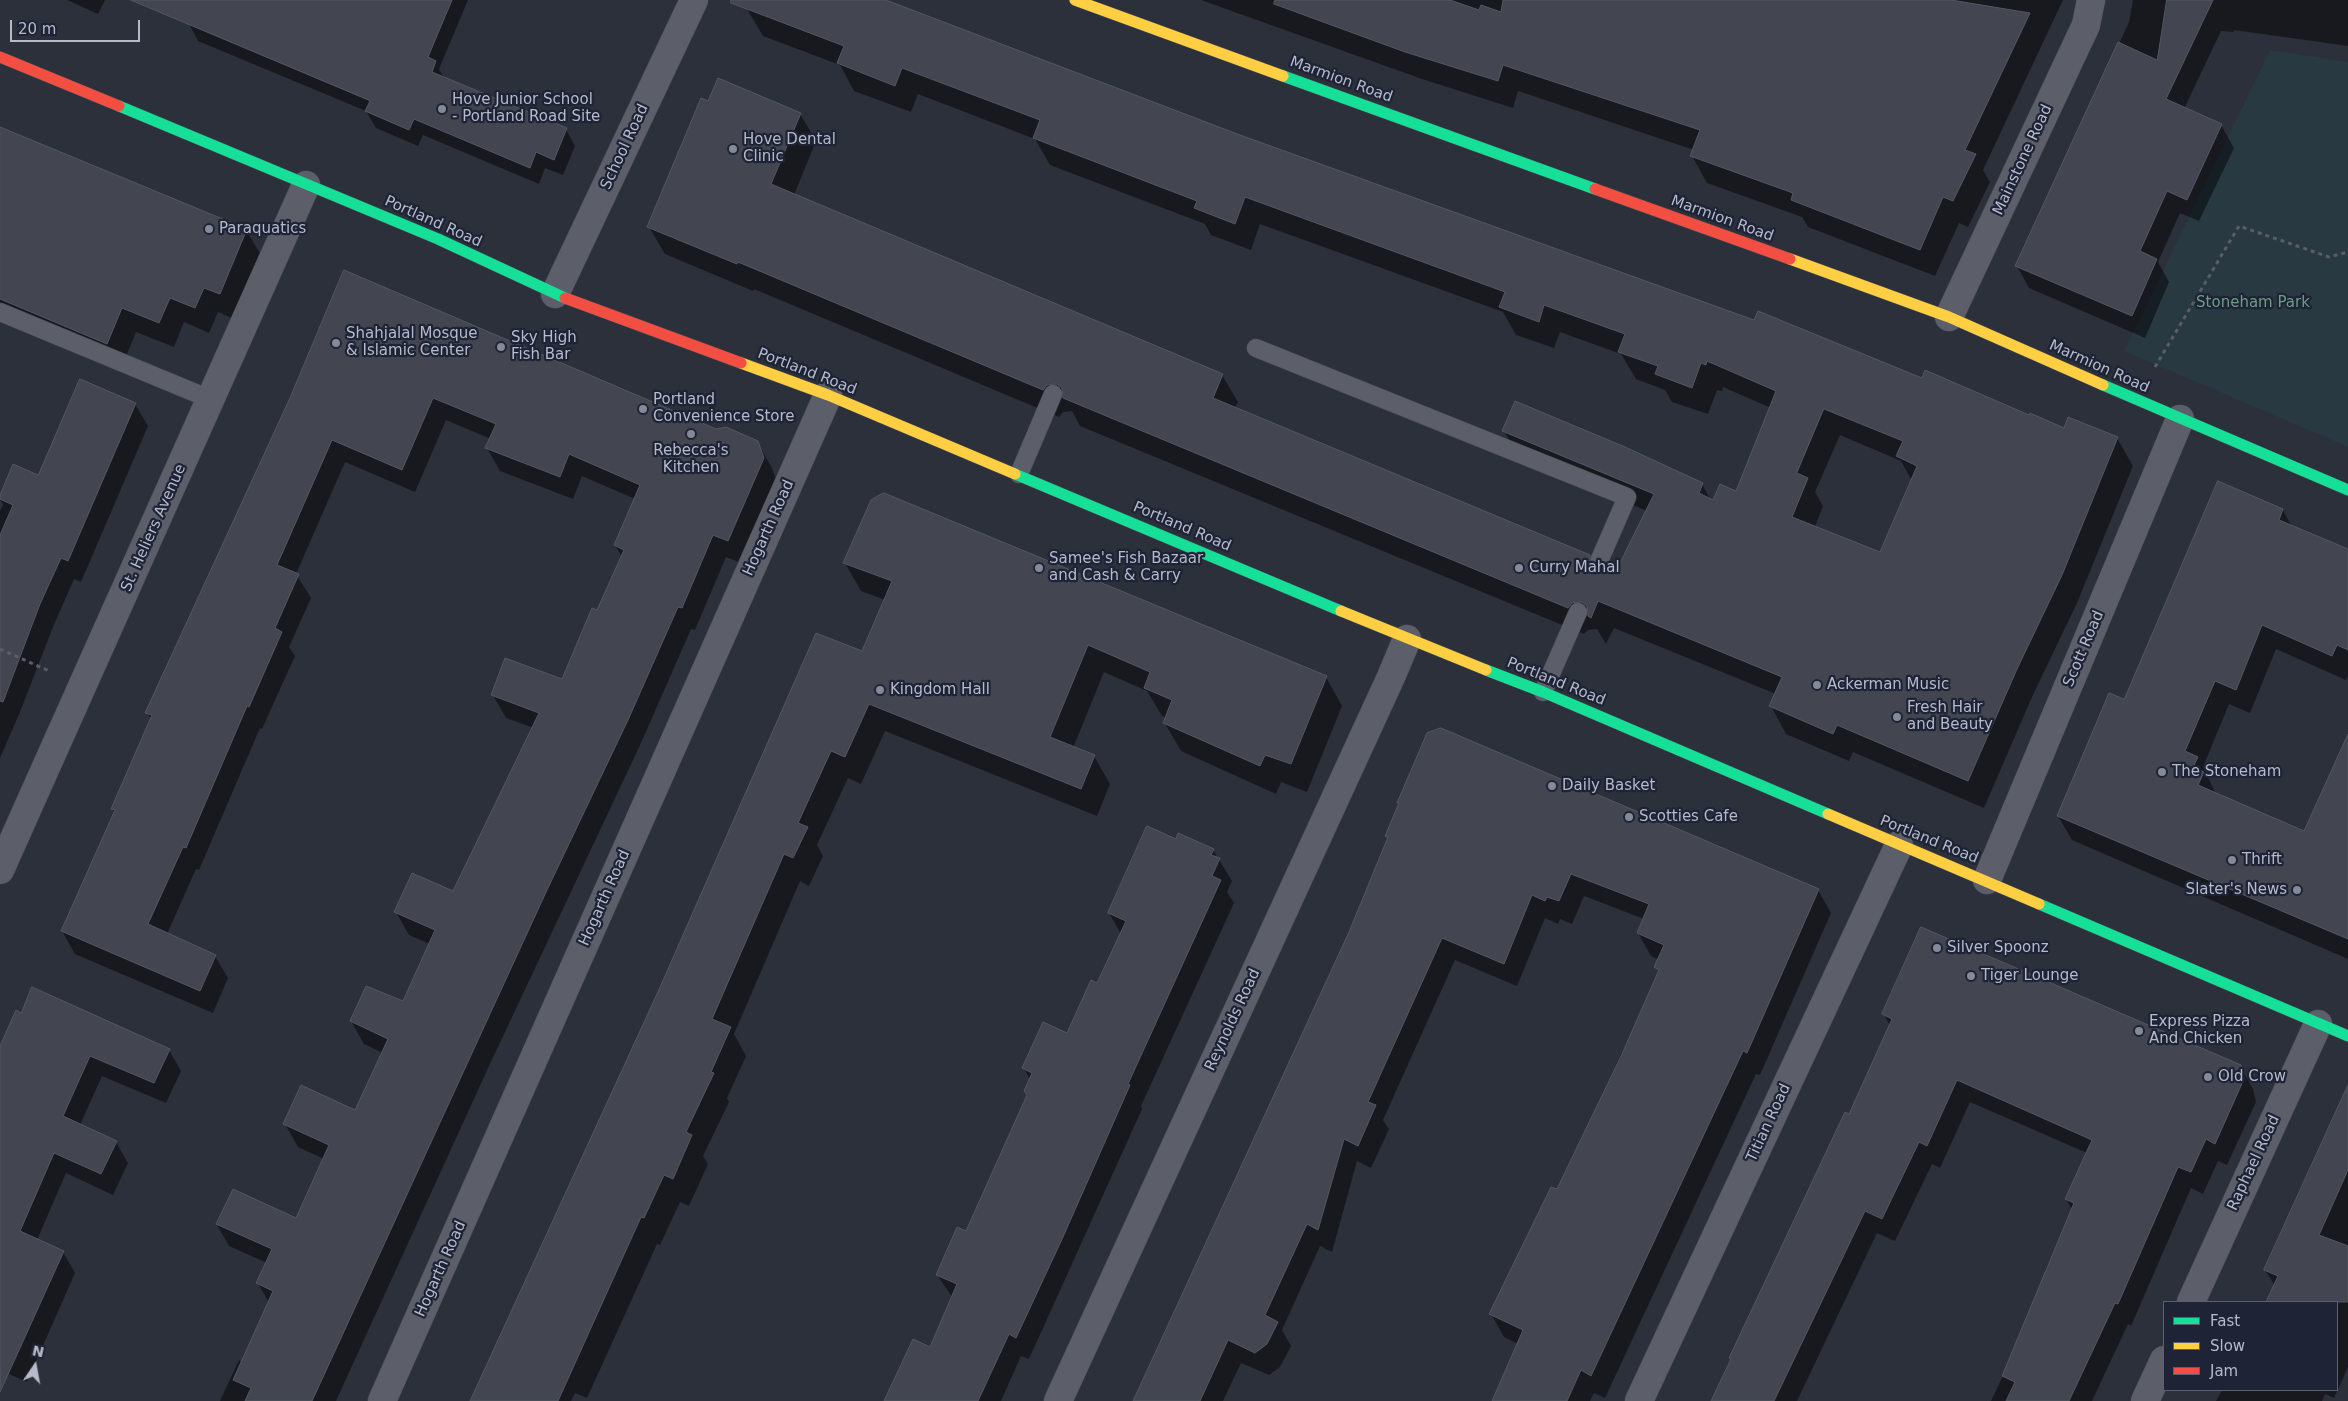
<!DOCTYPE html>
<style>
body{margin:0}
#map{position:relative;width:2348px;height:1401px;overflow:hidden;background:#2b303b;font-family:"DejaVu Sans",sans-serif}
canvas{display:block}
.legend{position:absolute;left:2163px;top:1301px;width:175px;height:90px;box-sizing:border-box;background:#1e2336;border:1px solid #5b5f72;margin:0;padding:6px 9px;list-style:none;font-size:15px;color:#b6bacb}
.legend li{display:flex;align-items:center;gap:10px;height:25px}
.legend b{width:25px;border:1px solid #5b5f72}
.north{position:absolute;left:10px;top:1341px;width:50px;height:50px;-webkit-text-stroke:4px #1e2336;paint-order:stroke;rotate:12deg;font-size:14px;font-weight:700;line-height:20px;text-align:center;color:#b6bacb}
.north::after{content:'';display:block;margin:auto;width:18px;height:22px;background:#b6bacb;clip-path:polygon(50% 0,100% 100%,50% 72%,0 100%)}
.scale{position:absolute;left:10px;top:20px;width:130px;height:22px;box-sizing:border-box;border:2px solid #b6bacb;border-top:0;padding-left:6px;font-size:15px;line-height:18px;white-space:nowrap;color:#b6bacb;-webkit-text-stroke:4px #1e2336;paint-order:stroke}
</style>
<div id="map">
<canvas width="2348" height="1401"></canvas>
<ul class="legend">
<li><b style="height:6px;background:#16e098"></b>Fast</li>
<li><b style="height:6px;background:#ffcf43"></b>Slow</li>
<li><b style="height:6px;background:#f24e42"></b>Jam</li>
</ul>
<div class="north">N</div>
<div class="scale">20 m</div>
</div>
<script>
const context = document.querySelector('canvas').getContext('2d');
context.lineJoin = 'round';
function paint(path, color) {
  context.fillStyle = color;
  context.fill(path, 'evenodd');
}
function trace(path, color, width, dash) {
  context.strokeStyle = color;
  context.lineWidth = width;
  context.lineCap = dash ? 'butt' : 'round';
  context.setLineDash(dash || []);
  context.stroke(path);
}
function drawText(font, color, halo, rows, align = 'center') {
  context.font = font + ' "DejaVu Sans",sans-serif';
  context.lineWidth = 4.5;
  context.setLineDash([]);
  context.textBaseline = 'middle';
  context.strokeStyle = halo;
  context.fillStyle = color;
  for (const [text, x, y, turn = 0] of rows) {
    context.save();
    context.translate(x, y);
    context.rotate((+turn || 0) * Math.PI / 180);
    context.textAlign = isNaN(turn) ? turn : align;
    if (halo) context.strokeText(text, 0, 0);
    context.fillText(text, 0, 0);
    context.restore();
  }
}
paint(new Path2D(`
 M 2270,50 L 2348,62 L 2348,447 L 2124,351 Z`), '#283941');
paint(new Path2D(`
 M 67,0 L 105,0 L 98,14 Z
 M 199,0 L 468,0 L 439,69 L 444,78 L 566,129 L 575,146 L 563,175 L 545,168 L 539,184 L 423,135 L 418,146 L 376,128 L 366,111 L 198,41 L 189,24 Z
 M 751,0 L 883,0 L 1239,136 L 1755,321 L 2064,430 L 2117,438 L 2133,466 L 2077,603 L 2032,697 L 1984,808 L 1853,752 L 1849,761 L 1786,734 L 1771,706 L 1776,694 L 1614,628 L 1606,644 L 1597,629 L 1588,630 L 1584,634 L 1080,426 L 1072,411 L 1063,412 L 1059,417 L 754,289 L 753,291 L 665,254 L 649,227 L 709,102 L 800,114 L 816,141 L 794,195 L 1222,375 L 1238,402 L 1235,408 L 1589,556 L 1598,570 L 1619,568 L 1647,511 L 1520,458 L 1504,431 L 1702,484 L 1711,501 L 1737,492 L 1771,408 L 1723,387 L 1722,391 L 1717,390 L 1708,414 L 1672,402 L 1665,390 L 1636,379 L 1621,354 L 1560,332 L 1554,348 L 1516,335 L 1503,312 L 1260,224 L 1251,250 L 1211,235 L 1205,224 L 1050,165 L 1035,139 L 918,94 L 911,112 L 854,91 L 840,65 L 763,36 L 747,9 ZM 1840,435 L 1901,461 L 1912,481 L 1881,553 L 1815,527 L 1823,506 L 1815,492 Z
 M 1201,0 L 2063,0 L 1983,170 L 1990,182 L 1968,227 L 1959,223 L 1935,276 L 1808,227 L 1802,217 L 1707,183 L 1692,156 L 1694,150 L 1518,91 L 1513,108 L 1422,79 Z
 M 2133,0 L 2348,0 L 2348,46 L 2234,30 L 2234,32 L 2221,31 L 2184,109 L 2221,125 L 2234,148 L 2199,221 L 2180,213 L 2158,262 L 2169,282 L 2145,338 L 2029,288 L 2017,266 L 2129,22 Z
 M 0,128 L 246,230 L 261,255 L 234,319 L 218,312 L 209,333 L 184,322 L 174,347 L 136,332 L 121,369 L 0,318 Z
 M 345,272 L 716,430 L 757,442 L 771,466 L 777,482 L 741,563 L 726,557 L 695,630 L 691,629 L 641,743 L 489,1066 L 336,1401 L 220,1401 L 239,1360 L 242,1362 L 269,1303 L 258,1283 L 267,1263 L 229,1246 L 216,1223 L 233,1190 L 297,1220 L 324,1159 L 298,1147 L 285,1124 L 356,1111 L 383,1053 L 364,1044 L 351,1021 L 403,1003 L 430,944 L 409,935 L 396,912 L 454,893 L 534,728 L 506,718 L 493,695 L 563,680 L 598,612 L 622,557 L 615,545 L 635,499 L 582,476 L 573,499 L 500,471 L 487,448 L 491,439 L 446,420 L 415,492 L 345,462 L 296,574 L 311,598 L 289,647 L 295,656 L 262,729 L 260,728 L 199,870 L 196,869 L 167,934 L 215,956 L 228,978 L 213,1013 L 75,954 L 62,931 L 115,813 L 112,809 L 151,720 L 147,712 L 291,398 Z
 M 135,404 L 148,426 L 81,582 L 74,579 L 53,627 L 20,712 L 0,758 L 0,511 L 3,505 L 0,498 L 39,477 Z
 M 2283,510 L 2292,527 L 2348,551 L 2348,676 L 2346,680 L 2276,649 L 2250,713 L 2229,704 L 2203,767 L 2216,794 L 2305,832 L 2348,792 L 2348,959 L 2072,840 L 2058,816 L 2124,701 Z
 M 845,563 L 1326,677 L 1342,706 L 1307,792 L 1281,782 L 1276,794 L 1181,751 L 1164,722 L 1166,718 L 1162,716 L 1147,691 L 1104,672 L 1073,748 L 1094,756 L 1110,784 L 1097,816 L 885,731 L 861,784 L 848,778 L 817,845 L 823,856 L 809,886 L 800,881 L 734,1034 L 746,1056 L 727,1098 L 729,1102 L 703,1156 L 708,1164 L 689,1206 L 680,1202 L 660,1245 L 657,1244 L 587,1398 L 575,1393 L 571,1401 L 470,1401 L 862,653 L 885,600 L 861,591 Z
 M 1399,803 L 1818,890 L 1831,913 L 1760,1075 L 1756,1074 L 1605,1398 L 1594,1393 L 1590,1401 L 1493,1401 L 1518,1344 L 1504,1337 L 1491,1314 L 1557,1191 L 1659,973 L 1656,967 L 1659,960 L 1651,956 L 1638,933 L 1644,919 L 1584,896 L 1572,924 L 1560,919 L 1558,924 L 1545,918 L 1517,986 L 1455,960 L 1383,1120 L 1389,1129 L 1371,1168 L 1357,1161 L 1332,1252 L 1320,1246 L 1282,1330 L 1291,1346 L 1280,1367 L 1269,1375 L 1241,1363 L 1223,1401 L 1134,1401 L 1350,932 L 1389,839 L 1387,836 L 1400,805 Z
 M 1176,841 L 1213,850 L 1232,881 L 1227,892 L 1234,903 L 1141,1106 L 1142,1109 L 1029,1359 L 1021,1356 L 1001,1401 L 886,1401 L 931,1348 L 953,1298 L 937,1275 L 967,1233 L 1028,1095 L 1030,1080 L 1024,1068 L 1067,1035 L 1097,984 L 1121,934 L 1109,913 Z
 M 1884,1014 L 2240,1066 L 2253,1089 L 2256,1102 L 2227,1165 L 2218,1161 L 2203,1194 L 2191,1188 L 2131,1326 L 2128,1324 L 2092,1401 L 1991,1401 L 2020,1340 L 2018,1337 L 2047,1274 L 2045,1271 L 2072,1210 L 2066,1199 L 2087,1153 L 1970,1102 L 1940,1168 L 1932,1164 L 1895,1241 L 1877,1233 L 1797,1401 L 1713,1401 L 1731,1361 L 1730,1358 L 1850,1115 L 1890,1026 Z
 M 0,1050 L 169,1050 L 181,1071 L 166,1103 L 102,1076 L 80,1125 L 116,1142 L 128,1163 L 113,1195 L 66,1173 L 37,1240 L 63,1252 L 75,1273 L 27,1382 L 0,1370 Z
 M 2348,1109 L 2348,1367 L 2334,1398 L 2325,1394 L 2322,1401 L 2216,1401 L 2222,1390 L 2337,1390 L 2337,1302 L 2267,1302 L 2275,1286 L 2265,1270 Z`), '#0007');
const building = new Path2D(`
 M 131,0 L 452,0 L 428,57 L 436,61 L 432,72 L 567,128 L 554,160 L 536,152 L 530,168 L 414,119 L 409,130 L 365,111 L 370,101 Z
 M 731,0 L 886,0 L 1240,135 L 1754,320 L 1758,311 L 1922,378 L 1925,370 L 2029,415 L 2030,413 L 2064,428 L 2068,417 L 2118,437 L 2062,575 L 2017,669 L 1968,781 L 1837,725 L 1833,734 L 1769,706 L 1782,677 L 1598,601 L 1591,618 L 1588,616 L 1587,606 L 1582,602 L 1572,603 L 1568,608 L 1063,398 L 1062,388 L 1057,384 L 1047,385 L 1043,390 L 738,262 L 737,264 L 647,227 L 701,98 L 708,101 L 718,78 L 801,113 L 771,184 L 1223,374 L 1213,398 L 1590,555 L 1591,565 L 1601,570 L 1610,563 L 1618,567 L 1654,494 L 1502,431 L 1515,401 L 1625,447 L 1703,483 L 1699,493 L 1713,500 L 1720,484 L 1736,491 L 1776,391 L 1707,361 L 1706,365 L 1701,363 L 1692,388 L 1655,374 L 1658,366 L 1618,352 L 1625,334 L 1544,305 L 1539,322 L 1499,307 L 1505,292 L 1245,197 L 1235,224 L 1194,208 L 1197,201 L 1033,138 L 1040,120 L 902,68 L 895,86 L 837,63 L 844,46 L 731,3 ZM 1824,409 L 1903,441 L 1896,456 L 1917,466 L 1880,552 L 1792,517 L 1808,478 L 1797,473 Z
 M 1275,0 L 1450,0 L 1479,10 L 1481,5 L 1501,12 L 1503,0 L 1951,0 L 2030,13 L 1965,150 L 1976,154 L 1953,201 L 1943,197 L 1920,250 L 1791,200 L 1793,193 L 1690,156 L 1700,130 L 1503,65 L 1498,81 L 1405,52 L 1274,4 Z
 M 2167,0 L 2213,0 L 2166,99 L 2222,124 L 2187,200 L 2167,191 L 2140,251 L 2157,259 L 2132,316 L 2015,266 L 2118,42 L 2157,60 Z
 M 0,127 L 247,229 L 220,294 L 204,288 L 195,308 L 170,298 L 159,323 L 122,308 L 107,344 L 0,299 Z
 M 344,270 L 716,429 L 726,427 L 758,441 L 764,458 L 728,541 L 713,535 L 682,608 L 678,607 L 628,720 L 547,890 L 312,1401 L 245,1401 L 251,1388 L 233,1380 L 273,1291 L 256,1283 L 272,1249 L 216,1224 L 233,1189 L 296,1218 L 329,1145 L 283,1124 L 301,1085 L 355,1110 L 388,1039 L 350,1021 L 366,986 L 403,1001 L 435,930 L 394,912 L 412,873 L 453,891 L 539,713 L 491,695 L 505,658 L 562,679 L 592,608 L 597,610 L 624,550 L 614,545 L 640,485 L 569,454 L 560,477 L 485,448 L 496,424 L 433,398 L 402,470 L 332,440 L 277,565 L 299,574 L 275,628 L 282,632 L 249,707 L 247,706 L 186,848 L 183,847 L 148,924 L 216,955 L 200,991 L 61,931 L 115,810 L 111,809 L 152,715 L 145,713 L 290,398 Z
 M 80,379 L 136,403 L 68,561 L 61,558 L 40,604 L 3,702 L 0,701 L 0,535 L 13,505 L 0,499 L 0,495 L 13,464 L 38,475 Z
 M 2218,481 L 2283,509 L 2279,520 L 2348,549 L 2348,650 L 2337,645 L 2332,656 L 2262,625 L 2236,690 L 2215,681 L 2185,751 L 2198,757 L 2193,767 L 2204,772 L 2198,785 L 2304,831 L 2348,734 L 2348,939 L 2057,816 L 2109,693 L 2124,699 Z
 M 884,493 L 1327,676 L 1291,764 L 1265,755 L 1260,766 L 1163,723 L 1172,700 L 1144,688 L 1150,672 L 1088,645 L 1050,737 L 1095,755 L 1081,789 L 869,704 L 845,757 L 831,751 L 798,823 L 808,827 L 793,858 L 784,854 L 712,1019 L 731,1027 L 711,1072 L 714,1073 L 686,1132 L 692,1135 L 673,1179 L 664,1175 L 644,1218 L 641,1217 L 558,1401 L 470,1401 L 657,994 L 816,633 L 862,651 L 892,581 L 843,563 L 871,500 Z
 M 1441,728 L 1819,889 L 1747,1053 L 1743,1051 L 1591,1376 L 1581,1370 L 1567,1401 L 1492,1401 L 1523,1330 L 1489,1314 L 1551,1187 L 1557,1189 L 1621,1056 L 1659,970 L 1654,967 L 1664,945 L 1637,933 L 1649,904 L 1571,874 L 1559,901 L 1547,897 L 1545,901 L 1532,895 L 1504,964 L 1442,938 L 1368,1102 L 1376,1105 L 1358,1146 L 1344,1139 L 1318,1230 L 1307,1224 L 1265,1315 L 1278,1322 L 1267,1344 L 1255,1353 L 1228,1340 L 1200,1401 L 1133,1401 L 1349,932 L 1388,837 L 1385,836 L 1399,803 L 1397,803 L 1427,733 Z
 M 1147,826 L 1176,839 L 1178,833 L 1214,849 L 1211,855 L 1220,858 L 1212,876 L 1221,880 L 1128,1084 L 1130,1085 L 1063,1237 L 1016,1338 L 1009,1334 L 978,1401 L 884,1401 L 913,1339 L 930,1347 L 957,1284 L 936,1275 L 957,1227 L 966,1231 L 1027,1095 L 1024,1091 L 1032,1073 L 1022,1068 L 1043,1022 L 1067,1033 L 1091,980 L 1097,983 L 1126,921 L 1108,913 Z
 M 1921,927 L 2241,1065 L 2244,1079 L 2215,1144 L 2206,1139 L 2191,1172 L 2178,1167 L 2118,1304 L 2115,1303 L 2069,1401 L 2006,1401 L 2015,1382 L 2002,1376 L 2074,1203 L 2065,1199 L 2092,1140 L 1957,1080 L 1927,1146 L 1919,1142 L 1882,1219 L 1865,1211 L 1774,1401 L 1711,1401 L 1731,1359 L 1729,1358 L 1845,1112 L 1849,1114 L 1892,1019 L 1882,1014 Z
 M 32,987 L 170,1049 L 154,1083 L 90,1056 L 63,1116 L 117,1141 L 101,1174 L 54,1153 L 20,1231 L 64,1251 L 0,1392 L 0,1046 L 16,1010 L 21,1013 Z
 M 2348,1085 L 2348,1170 L 2319,1235 L 2348,1246 L 2348,1302 L 2266,1302 L 2278,1276 L 2264,1270 Z`);
paint(building, '#434650');
trace(building, '#535762', 1);
const lane = new Path2D(`
 M 0,312 L 210,399
 M 1256,348 L 1627,497 L 1600,559
 M 1019,474 L 1053,394
 M 1543,692 L 1578,612`);
const street = new Path2D(`
 M 555,294 L 694,0
 M 1949,317 L 2086,25 L 2091,0
 M 0,870 L 306,185
 M 1987,880 L 2180,419
 M 2191,1302 L 2318,1024
 M 382,1401 L 828,395
 M 1058,1401 L 1391,677 L 1407,639
 M 1639,1401 L 1899,845
 M 2145,1401 L 2164,1360`);
const fast = new Path2D(`
 M 1283,76 L 1595,189
 M 119,106 L 438,239 L 565,298
 M 2103,385 L 2348,490
 M 1015,474 L 1341,611
 M 1486,670 L 1543,692 L 1828,814
 M 2039,904 L 2348,1036`);
const slow = new Path2D(`
 M 1075,0 L 1283,76
 M 1790,259 L 1949,317 L 2103,385
 M 741,363 L 828,395 L 1015,474
 M 1341,611 L 1486,670
 M 1828,814 L 2039,904`);
const jam = new Path2D(`
 M 0,57 L 119,106
 M 1595,189 L 1790,259
 M 565,298 L 741,363`);
trace(lane, '#474b54', 19);
trace(street, '#474b54', 29);
trace(fast, '#474b54', 12);
trace(slow, '#474b54', 12);
trace(jam, '#474b54', 12);
trace(new Path2D(`
 M 2155,367 L 2239,226 L 2329,257 L 2348,252
 M 0,649 L 49,671`), '#5a5d65', 3, [4, 4]);
trace(lane, '#5c5e69', 18);
trace(street, '#5c5e69', 28);
trace(fast, '#16e098', 11);
trace(slow, '#ffcf43', 11);
trace(jam, '#f24e42', 11);
for (const [x, y, r, color] of [
 [442,109,5,"#858a99"],
 [733,149,5,"#858a99"],
 [209,229,5,"#858a99"],
 [336,343,5,"#858a99"],
 [501,347,5,"#858a99"],
 [643,409,5,"#858a99"],
 [691,434,5,"#858a99"],
 [1039,568,5,"#858a99"],
 [1519,568,5,"#858a99"],
 [1817,685,5,"#858a99"],
 [880,690,5,"#858a99"],
 [1897,717,5,"#858a99"],
 [2162,772,5,"#858a99"],
 [1552,786,5,"#858a99"],
 [1629,817,5,"#858a99"],
 [2232,860,5,"#858a99"],
 [2297,890,5,"#858a99"],
 [1937,948,5,"#858a99"],
 [1971,976,5,"#858a99"],
 [2139,1031,5,"#858a99"],
 [2208,1077,5,"#858a99"]
]) {
  const dot = new Path2D();
  dot.arc(x, y, r, 0, 2 * Math.PI);
  context.fillStyle = color;
  context.fill(dot);
  trace(dot, '#1e2336', 2);
}
drawText('15px', '#b6bacb', '#1e2336', [
 ["Marmion Road",1341,80,20],
 ["School Road",625,147,-65],
 ["Mainstone Road",2023,160,-65],
 ["Marmion Road",1722,219,20],
 ["Portland Road",433,222,24],
 ["Marmion Road",2099,367,24],
 ["Portland Road",807,372,21],
 ["Portland Road",1182,527,23],
 ["St. Heliers Avenue",154,528,-66],
 ["Hogarth Road",769,528,-66],
 ["Scott Road",2084,649,-67],
 ["Portland Road",1556,682,22],
 ["Portland Road",1929,840,22],
 ["Hogarth Road",605,898,-66],
 ["Reynolds Road",1233,1020,-65],
 ["Titian Road",1769,1123,-65],
 ["Raphael Road",2254,1163,-65],
 ["Hogarth Road",441,1269,-66]
]);
drawText('15px', '#b6bacb', '#1e2336', [
 ["Hove Junior School",452,100],
 ["- Portland Road Site",452,117],
 ["Hove Dental",743,140],
 ["Clinic",743,157],
 ["Paraquatics",219,229],
 ["Shahjalal Mosque",346,334],
 ["& Islamic Center",346,351],
 ["Sky High",511,338],
 ["Fish Bar",511,355],
 ["Portland",653,400],
 ["Convenience Store",653,417],
 ["Rebecca's",691,451,"center"],
 ["Kitchen",691,468,"center"],
 ["Samee's Fish Bazaar",1049,559],
 ["and Cash & Carry",1049,576],
 ["Curry Mahal",1529,568],
 ["Ackerman Music",1827,685],
 ["Kingdom Hall",890,690],
 ["Fresh Hair",1907,708],
 ["and Beauty",1907,725],
 ["The Stoneham",2172,772],
 ["Daily Basket",1562,786],
 ["Scotties Cafe",1639,817],
 ["Thrift",2242,860],
 ["Slater's News",2287,890,"right"],
 ["Silver Spoonz",1947,948],
 ["Tiger Lounge",1981,976],
 ["Express Pizza",2149,1022],
 ["And Chicken",2149,1039],
 ["Old Crow",2218,1077]
], 'left');
drawText('15px', '#6d9d82', '#1e2336', [
 ["Stoneham Park",2253,303]
]);
</script>
